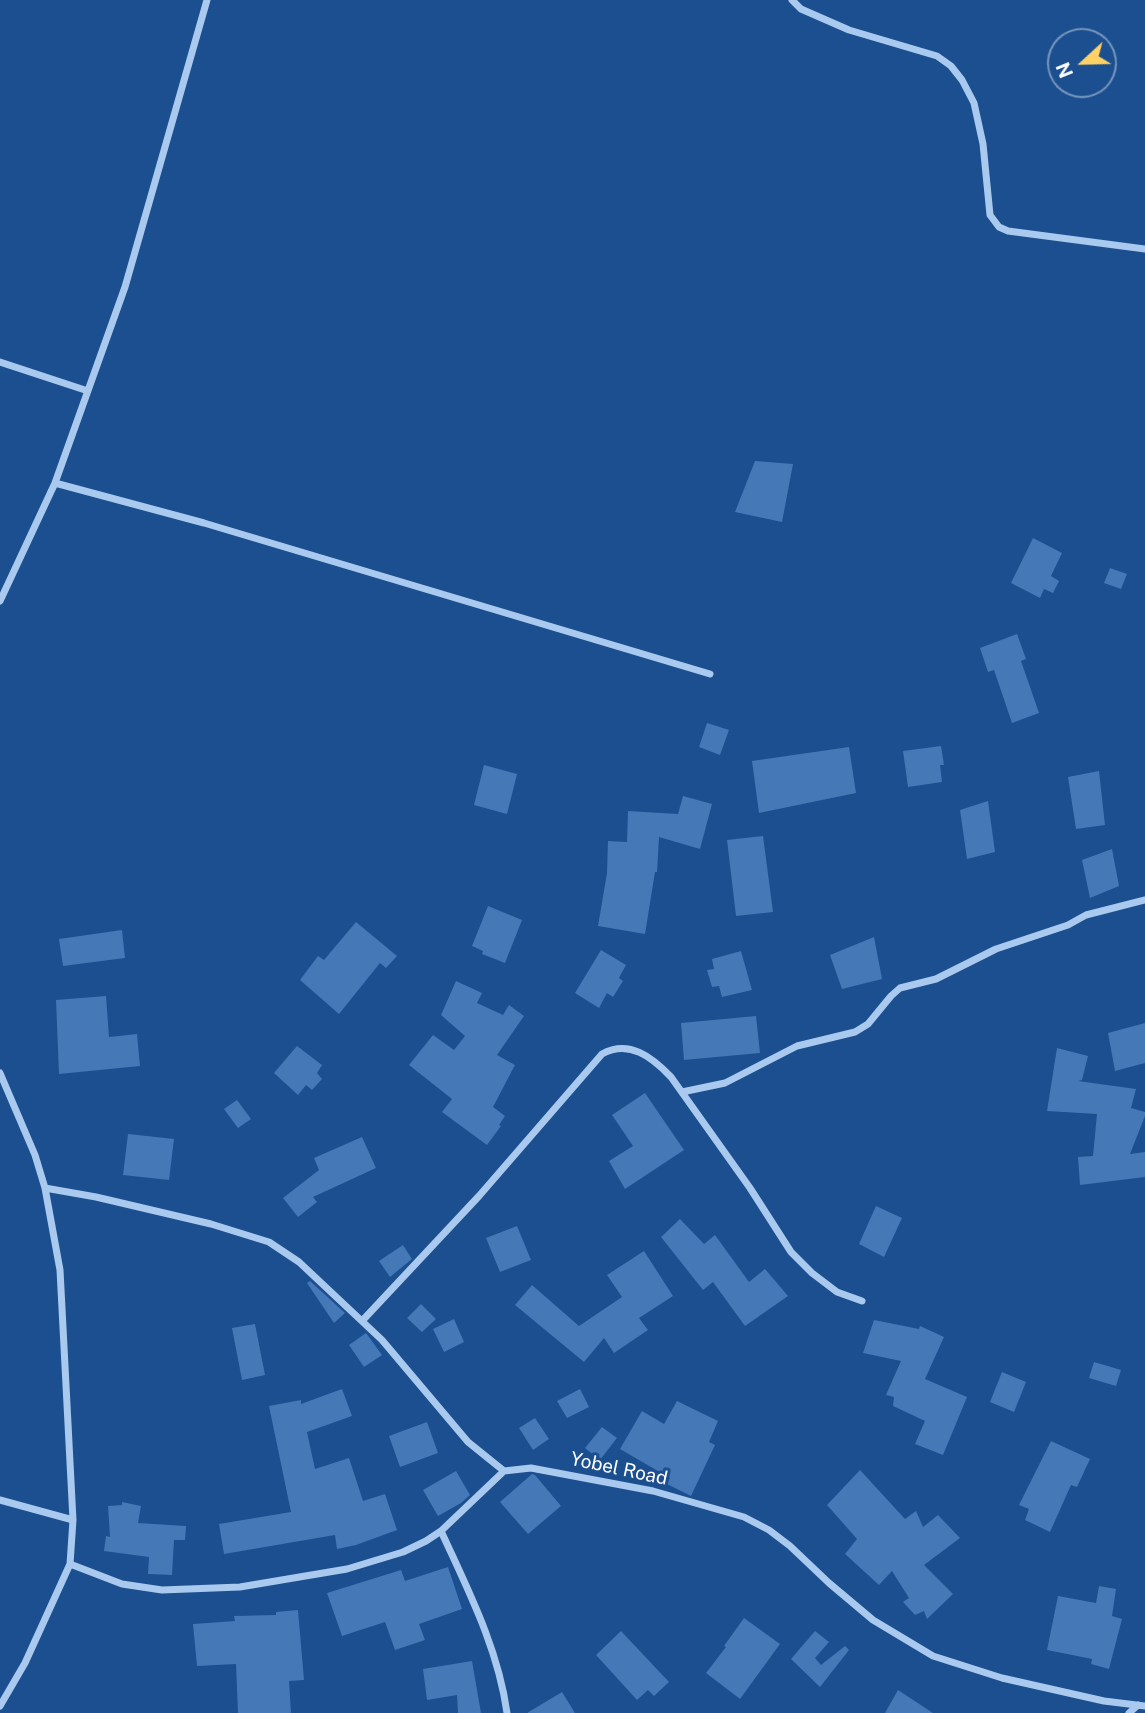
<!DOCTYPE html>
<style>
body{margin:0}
#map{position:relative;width:1145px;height:1713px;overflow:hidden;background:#1b4f8f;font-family:"Public Sans",sans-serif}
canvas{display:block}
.north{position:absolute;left:1047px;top:28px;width:70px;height:70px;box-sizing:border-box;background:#1b4f8f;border:2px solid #7695bc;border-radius:50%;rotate:248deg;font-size:19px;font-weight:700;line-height:28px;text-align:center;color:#fff}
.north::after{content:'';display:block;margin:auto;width:24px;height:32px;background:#ffd166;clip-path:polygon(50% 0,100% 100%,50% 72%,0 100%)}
</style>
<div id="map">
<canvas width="1145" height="1713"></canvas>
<div class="north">N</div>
</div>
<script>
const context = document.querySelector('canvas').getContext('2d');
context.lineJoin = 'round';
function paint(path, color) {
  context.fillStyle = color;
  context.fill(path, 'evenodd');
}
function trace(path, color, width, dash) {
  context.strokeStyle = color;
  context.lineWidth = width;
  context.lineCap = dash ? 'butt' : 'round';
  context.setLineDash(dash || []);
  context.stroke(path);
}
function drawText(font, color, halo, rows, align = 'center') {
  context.font = font + ' "Public Sans",sans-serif';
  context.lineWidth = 6;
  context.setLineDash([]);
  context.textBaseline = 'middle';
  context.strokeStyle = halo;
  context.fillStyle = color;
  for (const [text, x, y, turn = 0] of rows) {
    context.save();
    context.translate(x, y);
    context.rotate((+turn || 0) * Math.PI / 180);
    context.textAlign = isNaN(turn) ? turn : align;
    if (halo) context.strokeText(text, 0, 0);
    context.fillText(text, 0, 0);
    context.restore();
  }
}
paint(new Path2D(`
 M 755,461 L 793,464 L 782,522 L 735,512 Z
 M 1033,538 L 1062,553 L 1051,576 L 1059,581 L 1053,593 L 1044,589 L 1040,598 L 1011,583 Z
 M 1110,568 L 1127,574 L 1121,589 L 1104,583 Z
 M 1017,634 L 1026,659 L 1021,661 L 1039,713 L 1012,723 L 994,670 L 988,672 L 980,648 Z
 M 707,723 L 729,730 L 720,755 L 699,747 Z
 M 941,746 L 944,765 L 940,765 L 942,782 L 908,787 L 903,751 Z
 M 849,747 L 856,793 L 759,813 L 752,761 Z
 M 484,765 L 517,774 L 507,814 L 474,805 Z
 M 1099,771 L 1105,825 L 1076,829 L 1068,777 Z
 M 683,796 L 712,804 L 700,849 L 659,837 L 657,872 L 655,872 L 645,934 L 598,926 L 607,873 L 608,841 L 627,842 L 628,811 L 678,814 Z
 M 988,801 L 995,852 L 967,859 L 960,810 Z
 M 763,836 L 773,912 L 736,916 L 727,840 Z
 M 1112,849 L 1119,886 L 1090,898 L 1082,860 Z
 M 488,906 L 522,920 L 505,963 L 482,954 L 483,951 L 472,946 Z
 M 356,922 L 397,956 L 386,968 L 380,963 L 339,1014 L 300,980 L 318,956 L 324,960 Z
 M 122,930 L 125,958 L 63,966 L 59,939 Z
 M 874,937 L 882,979 L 842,989 L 830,955 Z
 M 601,950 L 626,965 L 619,978 L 623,981 L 613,997 L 607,993 L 599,1008 L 575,993 Z
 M 741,951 L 752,990 L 722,997 L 719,986 L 712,987 L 707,970 L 714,969 L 712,959 Z
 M 456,981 L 482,993 L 477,1003 L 503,1015 L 509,1005 L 524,1016 L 497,1055 L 515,1065 L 493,1107 L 505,1116 L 499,1125 L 501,1126 L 487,1145 L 442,1112 L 452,1099 L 409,1065 L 433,1035 L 454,1050 L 465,1036 L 441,1015 Z
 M 106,996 L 109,1037 L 137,1034 L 140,1066 L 59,1074 L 56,1000 Z
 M 756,1016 L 760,1053 L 684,1060 L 681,1023 Z
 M 1145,1023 L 1145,1063 L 1115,1071 L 1108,1033 Z
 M 297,1046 L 322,1065 L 317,1073 L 322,1079 L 312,1090 L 306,1085 L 298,1095 L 274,1073 Z
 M 1057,1048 L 1088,1056 L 1082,1080 L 1078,1081 L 1136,1089 L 1131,1108 L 1145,1112 L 1145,1116 L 1130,1154 L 1145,1152 L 1145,1177 L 1080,1185 L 1078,1157 L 1093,1156 L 1097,1114 L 1047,1111 Z
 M 645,1093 L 684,1150 L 625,1189 L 609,1161 L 633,1146 L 612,1115 Z
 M 237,1100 L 251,1119 L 238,1128 L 224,1109 Z
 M 128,1134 L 174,1139 L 169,1180 L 123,1175 Z
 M 362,1137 L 376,1168 L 313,1197 L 317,1202 L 298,1217 L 283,1198 L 319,1170 L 314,1158 Z
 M 876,1206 L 902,1218 L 884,1257 L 859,1244 Z
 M 680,1219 L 704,1244 L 715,1235 L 749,1282 L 765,1269 L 788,1296 L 745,1326 L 713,1282 L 703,1290 L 661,1237 Z
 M 517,1226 L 531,1260 L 500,1272 L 486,1238 Z
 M 403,1245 L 412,1259 L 390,1277 L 379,1261 Z
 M 644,1251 L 673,1296 L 639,1318 L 648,1330 L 614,1353 L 604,1338 L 584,1362 L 515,1305 L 532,1285 L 579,1326 L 622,1297 L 607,1275 Z
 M 310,1281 L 345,1313 L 334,1323 L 307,1283 Z
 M 421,1304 L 436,1319 L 422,1332 L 407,1318 Z
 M 454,1319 L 464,1342 L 444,1352 L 433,1329 Z
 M 874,1320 L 919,1329 L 920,1326 L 944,1337 L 925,1379 L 967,1397 L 943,1455 L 915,1444 L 925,1421 L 893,1406 L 894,1397 L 886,1395 L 901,1361 L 863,1353 Z
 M 255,1324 L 265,1375 L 242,1380 L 232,1328 Z
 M 366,1333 L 382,1355 L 364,1367 L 349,1345 Z
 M 1094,1362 L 1121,1370 L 1116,1386 L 1089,1378 Z
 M 1002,1372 L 1026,1382 L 1014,1412 L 990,1402 Z
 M 342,1389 L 352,1416 L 307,1432 L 315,1469 L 349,1458 L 363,1501 L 385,1494 L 397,1530 L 356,1545 L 337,1549 L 335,1535 L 224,1554 L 219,1524 L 291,1512 L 269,1406 L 301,1400 L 301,1404 Z
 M 580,1389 L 589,1407 L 567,1418 L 557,1401 Z
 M 677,1401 L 718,1421 L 709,1442 L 715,1445 L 691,1496 L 667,1484 L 670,1478 L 620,1449 L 642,1411 L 664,1424 Z
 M 535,1418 L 549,1439 L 533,1450 L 519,1428 Z
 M 427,1422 L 438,1453 L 400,1467 L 389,1436 Z
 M 602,1427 L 617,1438 L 600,1460 L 585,1448 Z
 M 1051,1441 L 1090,1459 L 1077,1487 L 1071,1485 L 1050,1532 L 1025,1520 L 1029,1509 L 1019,1505 Z
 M 860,1470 L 905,1519 L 916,1511 L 923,1527 L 938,1515 L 960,1538 L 924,1565 L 953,1594 L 927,1619 L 924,1611 L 915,1615 L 903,1602 L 909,1598 L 892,1571 L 879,1585 L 845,1554 L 857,1539 L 827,1505 Z
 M 456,1471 L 470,1495 L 461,1503 L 438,1516 L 423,1490 Z
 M 532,1474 L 535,1475 L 561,1506 L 528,1534 L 500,1502 Z
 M 122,1502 L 141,1506 L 138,1523 L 186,1526 L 185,1540 L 174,1540 L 172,1575 L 148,1574 L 149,1557 L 104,1551 L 106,1536 L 110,1537 L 108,1506 L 122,1505 Z
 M 448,1567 L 462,1609 L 419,1624 L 425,1640 L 395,1650 L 385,1622 L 342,1636 L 327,1593 L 401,1570 L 405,1581 Z
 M 1099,1586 L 1116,1589 L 1112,1616 L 1122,1619 L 1109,1669 L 1091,1664 L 1092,1659 L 1047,1650 L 1058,1596 L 1096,1603 Z
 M 298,1610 L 304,1680 L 289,1681 L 291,1713 L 238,1713 L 236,1664 L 197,1666 L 193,1624 L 235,1621 L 234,1616 L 276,1615 L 276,1612 Z
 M 744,1618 L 780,1644 L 740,1699 L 706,1673 L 726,1647 L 724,1646 Z
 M 621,1631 L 669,1682 L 654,1696 L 648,1690 L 637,1700 L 596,1655 Z
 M 815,1631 L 829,1642 L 815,1658 L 821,1665 L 845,1646 L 849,1650 L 820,1687 L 791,1659 Z
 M 472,1661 L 481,1713 L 458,1713 L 457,1695 L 427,1700 L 423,1669 Z
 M 898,1690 L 933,1713 L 885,1713 Z
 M 562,1692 L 575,1713 L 527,1713 Z`), '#4478b7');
trace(new Path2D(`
 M 792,0 L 801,9 L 849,30 L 937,56 L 951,66 L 962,80 L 974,103 L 983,144 L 990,215 L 999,227 L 1008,231 L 1145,249
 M 0,362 L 88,391
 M 55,483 L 204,523 L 710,674
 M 0,601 L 55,483 L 125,287 L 207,0
 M 0,1073 L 35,1155 L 45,1188 L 60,1270 L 73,1520 L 70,1564 L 25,1663 L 0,1706
 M 682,1092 L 725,1083 L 797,1046 L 855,1032 L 868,1024 L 891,996 L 900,988 L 936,979 L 996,949 L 1068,925 L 1086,915 L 1145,900
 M 45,1188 L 96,1197 L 211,1224 L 269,1242 L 299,1262 L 382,1340 L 468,1442 L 504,1471
 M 362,1321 L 479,1196 L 602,1054 C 629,1039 652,1057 671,1077 L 750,1188 L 791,1252 L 812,1273 L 837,1292 L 862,1301
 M 0,1500 L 73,1520
 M 441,1531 C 468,1590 498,1648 507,1713
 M 70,1564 L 122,1584 L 162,1590 L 240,1587 L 347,1569 L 403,1552 L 426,1541 L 441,1531 L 504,1471 L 531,1468 L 653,1491 L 744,1517 L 769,1530 L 790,1546 L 829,1583 L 873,1620 L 933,1656 L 1002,1678 L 1104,1701 L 1145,1706
 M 1129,1713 L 1138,1705`), '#a9c9ee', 7);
drawText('19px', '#fff', '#1b4f8f', [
 ["Yobel Road",619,1469,12]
]);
</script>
